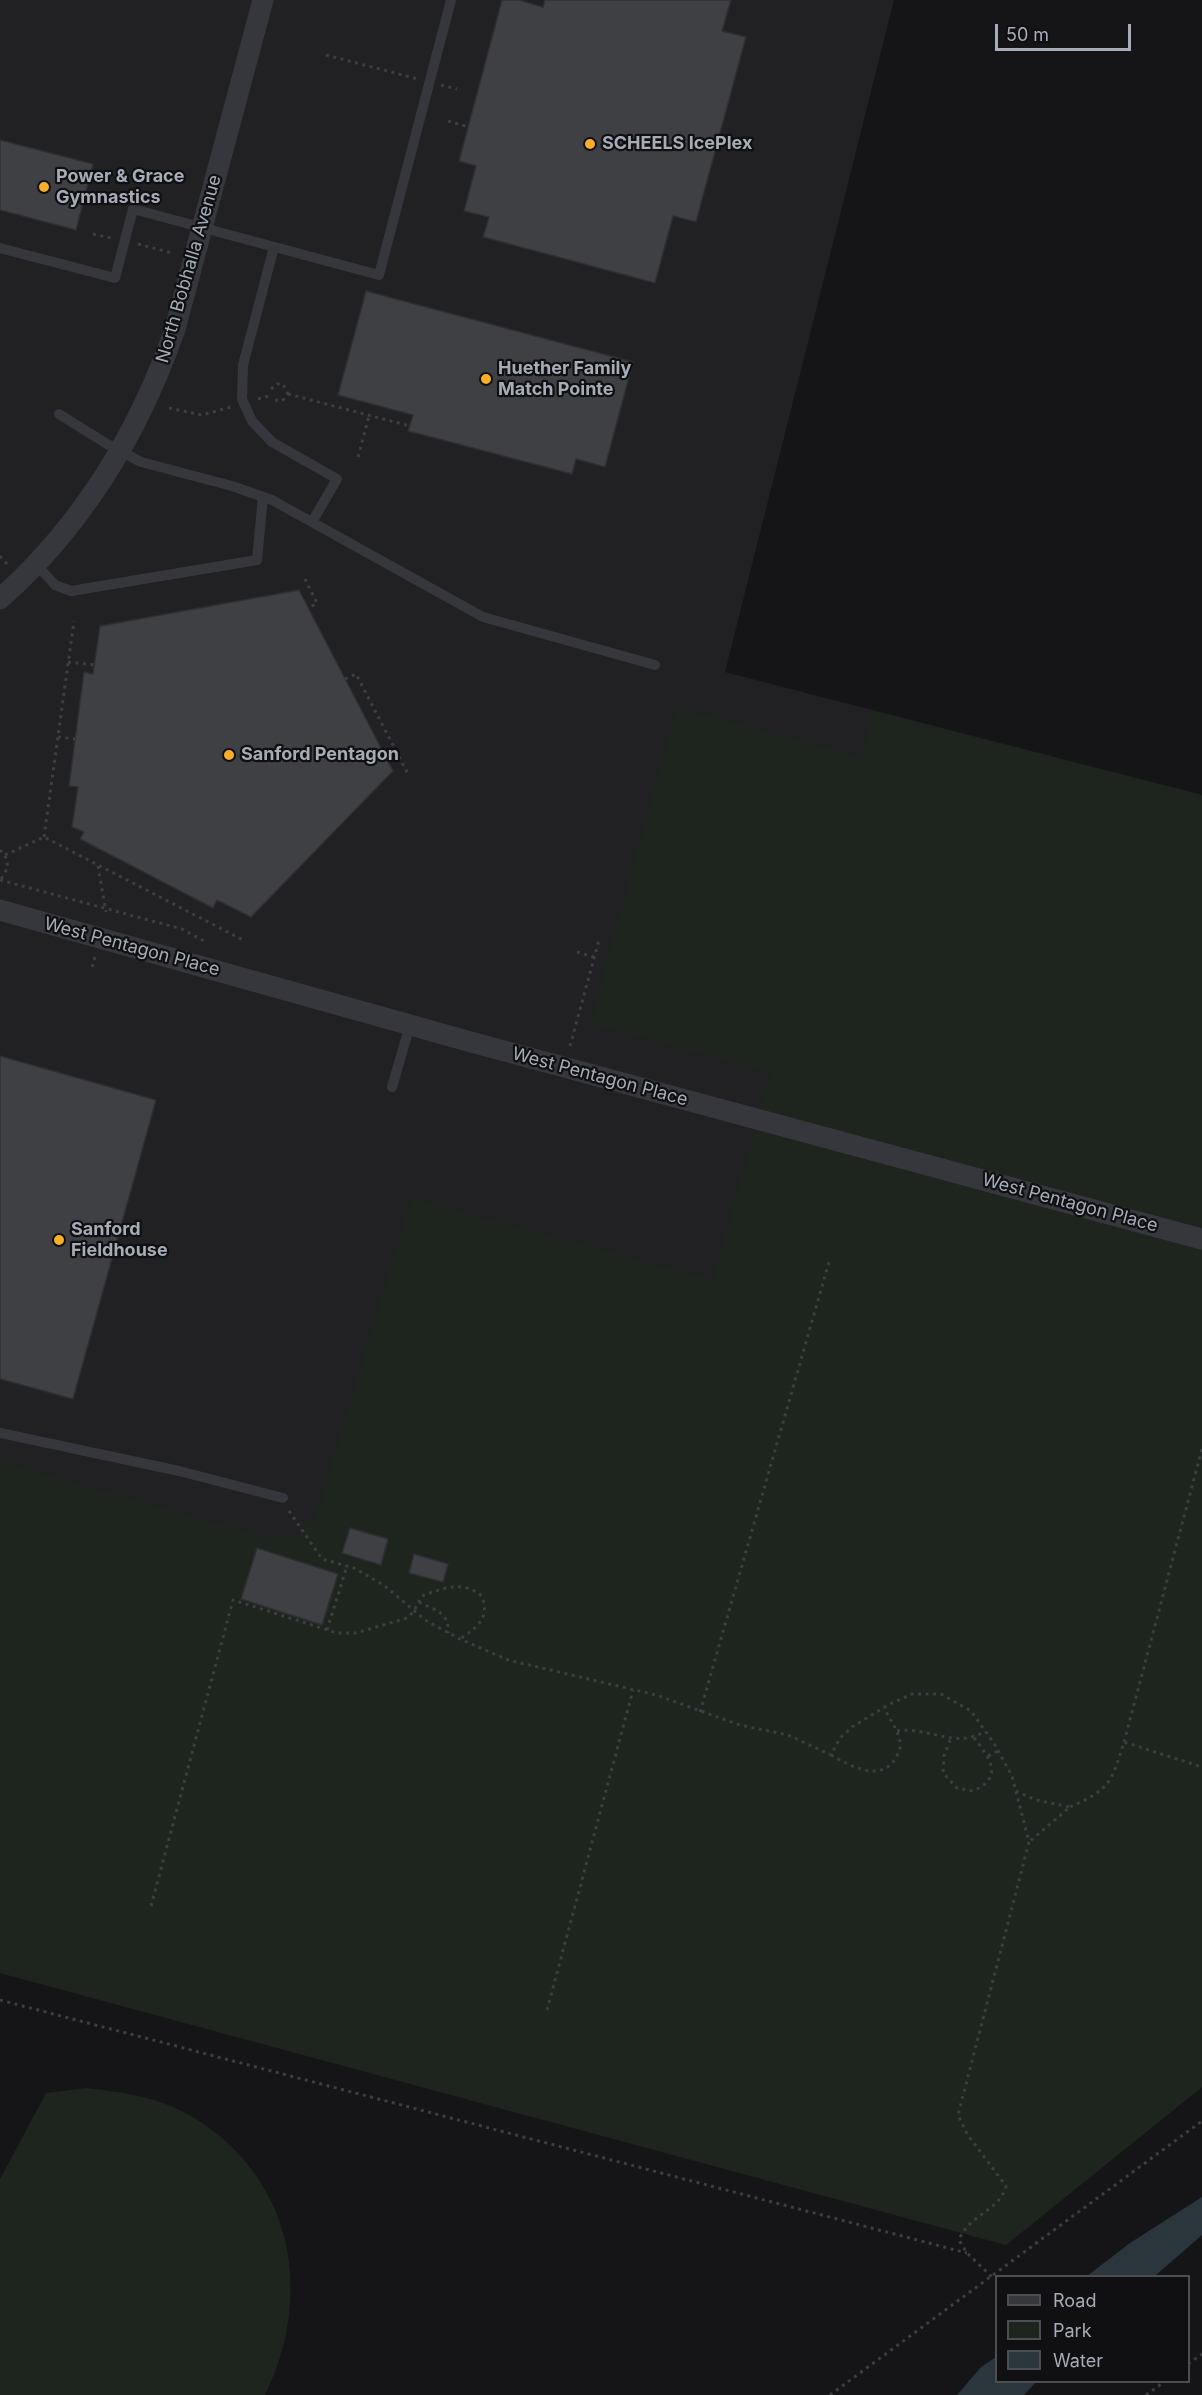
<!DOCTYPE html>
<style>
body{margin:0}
#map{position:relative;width:1202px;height:2395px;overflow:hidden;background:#151517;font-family:Inter,sans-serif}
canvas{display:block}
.legend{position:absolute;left:995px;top:2275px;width:195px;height:108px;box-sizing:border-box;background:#101012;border:2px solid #4c4e54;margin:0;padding:8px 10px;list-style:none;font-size:18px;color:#a6acb8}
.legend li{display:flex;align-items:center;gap:12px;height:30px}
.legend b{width:30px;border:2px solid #4c4e54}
.scale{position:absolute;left:995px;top:24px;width:136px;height:27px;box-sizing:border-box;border:3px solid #a6acb8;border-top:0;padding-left:8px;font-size:18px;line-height:21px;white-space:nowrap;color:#a6acb8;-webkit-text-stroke:4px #101012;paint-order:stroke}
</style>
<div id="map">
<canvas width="1202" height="2395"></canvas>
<ul class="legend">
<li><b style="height:8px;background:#36373c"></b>Road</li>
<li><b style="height:16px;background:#1d251e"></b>Park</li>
<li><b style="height:16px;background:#2b353c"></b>Water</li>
</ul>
<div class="scale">50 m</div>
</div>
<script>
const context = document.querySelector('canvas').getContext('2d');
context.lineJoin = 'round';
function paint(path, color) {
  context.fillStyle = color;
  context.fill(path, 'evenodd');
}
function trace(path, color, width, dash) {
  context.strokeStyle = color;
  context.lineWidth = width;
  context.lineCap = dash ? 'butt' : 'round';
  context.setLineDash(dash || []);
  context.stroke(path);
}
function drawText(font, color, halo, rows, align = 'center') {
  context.font = font + ' Inter,sans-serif';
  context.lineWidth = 4.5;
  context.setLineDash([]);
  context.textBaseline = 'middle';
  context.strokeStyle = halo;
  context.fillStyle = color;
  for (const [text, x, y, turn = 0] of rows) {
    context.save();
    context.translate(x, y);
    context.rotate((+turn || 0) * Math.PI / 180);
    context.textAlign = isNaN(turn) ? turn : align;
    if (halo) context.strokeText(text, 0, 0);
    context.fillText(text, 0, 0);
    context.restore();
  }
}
paint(new Path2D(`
 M 0,0 L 894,0 L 725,672 L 1202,795 L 1202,2087 L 1006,2245 L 0,1973 Z`), '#212124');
paint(new Path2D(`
 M 677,707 L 860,757 L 874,711 L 1202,795 L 1202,2087 L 1006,2245 L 0,1973 L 0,1461 L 260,1536 L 296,1536 L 317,1515 L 411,1198 L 713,1280 L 771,1073 L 590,1024 Z
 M 86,2088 C 122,2092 159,2097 191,2116 C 293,2176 315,2294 265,2395 L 0,2395 L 0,2179 L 46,2093 Z`), '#1d251e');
paint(new Path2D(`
 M 1202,2197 L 1202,2235 L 1155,2276 L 1087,2276 L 1130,2243 Z
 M 996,2357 L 996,2382 L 1036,2382 L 1024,2395 L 957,2395 L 981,2367 Z`), '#2b353c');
const building = new Path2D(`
 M 502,0 L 519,0 L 543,7 L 545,0 L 731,0 L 722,31 L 746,37 L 696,222 L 673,216 L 655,283 L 483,237 L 489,217 L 464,211 L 476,166 L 459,161 Z
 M 0,140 L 93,164 L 76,230 L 0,210 Z
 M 366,291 L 633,362 L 605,467 L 576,459 L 572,474 L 408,431 L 413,415 L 338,395 Z
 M 299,590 L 393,771 L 251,917 L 217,900 L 213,908 L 80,839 L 84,832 L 72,827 L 78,787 L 69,786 L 84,672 L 93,674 L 100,626 Z
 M 0,1056 L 156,1100 L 73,1399 L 0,1379 Z
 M 350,1528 L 388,1539 L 381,1565 L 342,1553 Z
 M 257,1548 L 338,1574 L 322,1625 L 241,1599 Z
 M 414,1554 L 448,1564 L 443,1582 L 409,1573 Z`);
paint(building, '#3f4044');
trace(building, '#2f2f33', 1.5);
trace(new Path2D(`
 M 326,55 L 418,79
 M 441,85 L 457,89
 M 448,121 L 468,127
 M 93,234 L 111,238
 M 138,244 L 172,253
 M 271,389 L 277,384 L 283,384 L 288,394
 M 288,394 L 410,426
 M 258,399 L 272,395
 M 275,400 L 282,401 L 288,394
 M 169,408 L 202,415 L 231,407
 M 358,457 L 369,416
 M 0,556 L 7,564
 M 305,579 L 317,603 L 309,608
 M 68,662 L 95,665
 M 345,679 L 356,674 L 408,774
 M 58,737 L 75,739
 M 44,837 L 74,621
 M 0,850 L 5,855 L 8,867 L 0,881
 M 5,855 L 44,837 L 245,941
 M 98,866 L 106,912
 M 0,880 L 182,929 L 204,941
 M 577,952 L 594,957
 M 92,967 L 95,957
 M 570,1046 L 599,940
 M 289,1511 L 322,1559 L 354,1568 L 385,1586 L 425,1620 L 460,1639 L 508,1660 L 656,1695 L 740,1725 L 788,1735 L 831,1755 L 840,1738 L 852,1727 L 888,1705 L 912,1694 L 941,1694 L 971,1711 L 995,1745 L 1012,1776 L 1029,1842 L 958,2115 L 967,2134 L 1006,2186 C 1000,2211 969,2214 959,2240 L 967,2253 L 992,2277
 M 419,1602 C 435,1610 450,1613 448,1633
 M 327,1630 L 347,1566
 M 700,1712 L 829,1262
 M 897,1731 C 929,1726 956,1750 985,1731
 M 950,1740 L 944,1756 L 943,1773 L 957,1788 L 973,1791 C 1005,1777 989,1757 974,1738
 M 1124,1742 L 1202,1449
 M 831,1755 C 857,1770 890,1786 901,1745 L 897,1731 L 884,1708
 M 988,1756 L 998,1751
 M 1016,1791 L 1036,1800 L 1070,1807 L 1029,1842
 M 1070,1807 C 1110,1789 1111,1784 1124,1742 L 1202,1767
 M 151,1906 L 233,1600 L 337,1633 L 356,1633 L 407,1618 L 414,1611 L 422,1596 C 443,1588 463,1580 482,1596 C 490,1619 477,1627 460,1639
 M 0,2000 L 967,2253
 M 547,2010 L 633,1690
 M 1188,2364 L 1202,2354
 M 830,2395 L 1202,2121
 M 1146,2395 L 1164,2382`), '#3c3e43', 3, [3, 4.5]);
trace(new Path2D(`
 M 274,247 L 243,365 L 242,399 L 252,421 L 272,442 L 337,479 L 312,522
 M 0,248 L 115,278 L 133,209 L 379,275 L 451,0
 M 59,414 L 107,444 L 141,462 L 232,486 L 272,500 L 483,617 L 655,665
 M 36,564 L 55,585 L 71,591 L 257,560 L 263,497
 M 392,1087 L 410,1025
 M 0,1433 L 179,1471 L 283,1498`), '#36373c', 10);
trace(new Path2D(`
 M 0,599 C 83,525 139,432 175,329 L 263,0
 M 0,910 L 471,1042 L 1202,1239`), '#36373c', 21);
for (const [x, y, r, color] of [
 [590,144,6,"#faaf2a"],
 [44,187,6,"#faaf2a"],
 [486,379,6,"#faaf2a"],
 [229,755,6,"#faaf2a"],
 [59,1240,6,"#faaf2a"]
]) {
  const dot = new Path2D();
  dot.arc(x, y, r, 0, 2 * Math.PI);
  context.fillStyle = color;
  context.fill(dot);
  trace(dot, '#101012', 2);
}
drawText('bold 18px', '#a6acb8', '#101012', [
 ["SCHEELS IcePlex",602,144],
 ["Power & Grace",56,177],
 ["Gymnastics",56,198],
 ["Huether Family",498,369],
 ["Match Pointe",498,390],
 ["Sanford Pentagon",241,755],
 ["Sanford",71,1230],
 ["Fieldhouse",71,1251]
], 'left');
drawText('18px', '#a6acb8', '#101012', [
 ["North Bobhalla Avenue",189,269,-74],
 ["West Pentagon Place",132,947,15],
 ["West Pentagon Place",600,1077,15],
 ["West Pentagon Place",1070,1203,15]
]);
</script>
